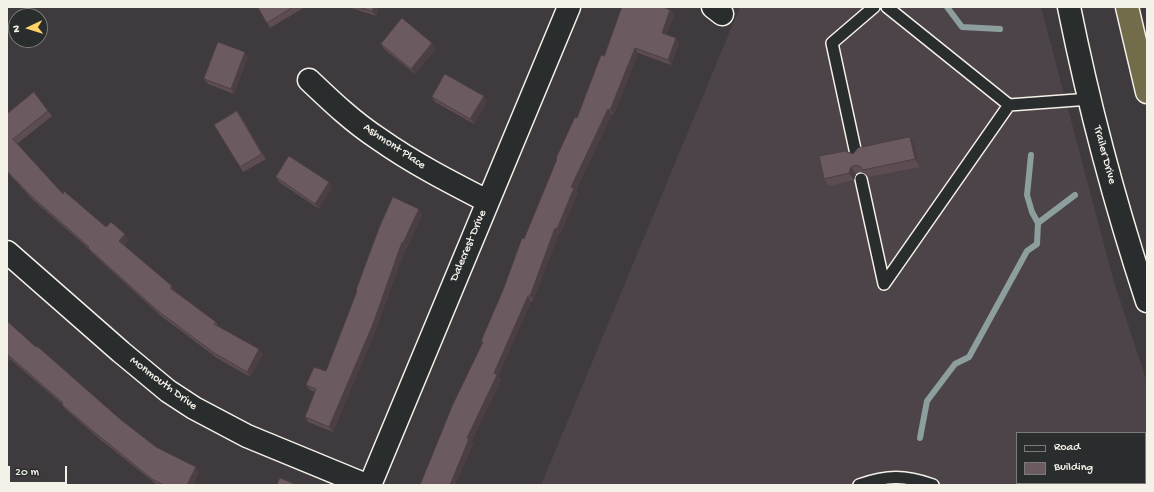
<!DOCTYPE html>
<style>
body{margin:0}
#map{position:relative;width:1154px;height:492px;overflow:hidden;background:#3e3a3d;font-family:"Gochi Hand",sans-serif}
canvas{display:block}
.frame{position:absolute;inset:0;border:8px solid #f4f1e8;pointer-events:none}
.legend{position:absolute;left:1016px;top:432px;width:130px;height:52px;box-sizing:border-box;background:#2a2d2e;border:1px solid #7b7b78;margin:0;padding:5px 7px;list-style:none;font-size:12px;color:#f4f1e8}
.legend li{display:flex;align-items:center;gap:8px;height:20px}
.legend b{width:20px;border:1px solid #7b7b78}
.north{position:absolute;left:8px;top:8px;width:40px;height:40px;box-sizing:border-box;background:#2a2d2e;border:1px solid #7b7b78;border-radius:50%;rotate:266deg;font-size:11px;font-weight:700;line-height:16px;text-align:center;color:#f4f1e8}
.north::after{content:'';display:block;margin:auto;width:14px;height:18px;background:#ffd166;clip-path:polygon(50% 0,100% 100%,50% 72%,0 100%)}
.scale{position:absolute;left:8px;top:466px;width:59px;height:18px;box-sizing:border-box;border:2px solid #f4f1e8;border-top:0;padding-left:5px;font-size:12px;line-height:14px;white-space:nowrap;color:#f4f1e8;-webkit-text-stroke:3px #2a2d2e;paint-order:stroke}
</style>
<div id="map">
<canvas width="1154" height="492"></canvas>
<div class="frame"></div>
<ul class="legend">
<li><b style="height:5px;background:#2a2d2e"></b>Road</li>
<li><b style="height:11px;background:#6c5a61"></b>Building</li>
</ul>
<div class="north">N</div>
<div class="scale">20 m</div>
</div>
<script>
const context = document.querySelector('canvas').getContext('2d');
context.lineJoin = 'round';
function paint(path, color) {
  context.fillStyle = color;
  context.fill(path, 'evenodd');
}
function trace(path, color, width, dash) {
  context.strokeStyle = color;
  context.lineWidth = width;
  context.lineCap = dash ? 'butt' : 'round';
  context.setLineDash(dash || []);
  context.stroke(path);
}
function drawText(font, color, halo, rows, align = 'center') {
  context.font = font + ' "Gochi Hand",sans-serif';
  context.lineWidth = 3.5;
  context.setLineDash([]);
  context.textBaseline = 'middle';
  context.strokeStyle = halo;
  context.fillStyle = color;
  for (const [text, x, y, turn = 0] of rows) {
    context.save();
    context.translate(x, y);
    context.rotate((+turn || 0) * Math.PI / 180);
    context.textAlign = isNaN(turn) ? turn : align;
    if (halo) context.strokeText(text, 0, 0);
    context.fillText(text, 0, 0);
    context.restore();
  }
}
paint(new Path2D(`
 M 740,7 L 1041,7 L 1114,282 L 1147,382 L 1147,485 L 541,485 ZM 1017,433 L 1145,433 L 1145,483 L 1017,483 Z`), '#4c4448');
trace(new Path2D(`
 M 947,7 L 962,27 L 1000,29
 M 1038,223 L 1075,195
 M 920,438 L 927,401 L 955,364 L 969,357 L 1027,251 L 1037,244 L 1038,223 L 1032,212 L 1027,195 L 1031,155`), '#8d9e9e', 6);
const lane = new Path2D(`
 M 887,7 L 1009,105 L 1090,99
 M 856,154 L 832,43 L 874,7
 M 861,179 L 884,284 L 1009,105
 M 859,485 C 887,475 905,475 933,485`);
const street = new Path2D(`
 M 713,7 L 722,14
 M 309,80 C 331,101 353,122 379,139 C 413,163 450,182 487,201
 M 7,252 L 121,352 L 168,391 L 194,408 L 247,436 L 366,485
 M 370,485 L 569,7`);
const secondary = new Path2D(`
 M 1069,7 C 1089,106 1115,204 1147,301`);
const highway = new Path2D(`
 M 1127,7 L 1147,92`);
trace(lane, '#f4f1e8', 14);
trace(street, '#f4f1e8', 25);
trace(secondary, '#f4f1e8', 25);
trace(highway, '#f4f1e8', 25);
trace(lane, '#2a2d2e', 11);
trace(street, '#2a2d2e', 22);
trace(secondary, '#2a2d2e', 22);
trace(highway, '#736c4b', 22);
paint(new Path2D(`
 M 258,7 L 305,7 L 270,28 Z
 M 348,7 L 379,7 L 376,16 Z
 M 670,10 L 674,15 L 666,35 L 679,43 L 671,65 L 638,53 L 614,115 L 612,114 L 576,190 L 578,193 L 560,234 L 559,233 L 533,301 L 531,301 L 498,376 L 501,380 L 471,442 L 473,444 L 455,485 L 420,485 L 482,343 L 481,341 L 503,290 L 524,239 L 557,160 L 556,158 L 577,118 L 604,56 Z
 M 381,44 L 436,48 L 415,74 L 384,49 Z
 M 248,57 L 234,94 L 208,84 L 204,79 Z
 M 432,97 L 487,101 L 474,124 L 435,102 Z
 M 48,111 L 52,116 L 17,144 L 63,194 L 106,227 L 129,239 L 124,245 L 175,291 L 216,322 L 219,327 L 263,354 L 250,377 L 217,358 L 161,316 L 92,253 L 88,248 L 33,200 L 7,172 L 7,114 Z
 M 241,116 L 266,159 L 243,172 L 240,167 Z
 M 915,144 L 920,167 L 868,177 L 865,174 L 860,172 L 856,174 L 854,180 L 829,186 L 824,179 L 853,154 Z
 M 276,177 L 329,182 L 332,187 L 319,209 L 279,182 Z
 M 422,214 L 407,248 L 406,247 L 376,329 L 333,432 L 308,422 L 305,417 L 315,392 L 310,390 L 306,385 L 326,371 L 357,292 L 356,290 Z
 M 7,321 L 36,347 L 120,419 L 156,447 L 199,472 L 193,485 L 158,485 L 156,484 L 102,441 L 65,409 L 62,404 L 10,359 L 8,361 L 7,360 Z`), '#5d4d53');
paint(new Path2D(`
 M 374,7 L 379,7 L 376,16 L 372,11 Z
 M 670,10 L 674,15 L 665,38 L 662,33 Z
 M 676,38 L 679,43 L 671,65 L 668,60 Z
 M 432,43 L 436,48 L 415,74 L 411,69 Z
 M 635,48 L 638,53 L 614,115 L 610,110 Z
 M 245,52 L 248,57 L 234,94 L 231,89 Z
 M 484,96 L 487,101 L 474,124 L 470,119 Z
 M 608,109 L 612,114 L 576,190 L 578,193 L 560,234 L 557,229 L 571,187 Z
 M 237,111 L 241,116 L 266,159 L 262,154 Z
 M 910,137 L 915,144 L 920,167 L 915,159 Z
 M 851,167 L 856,174 L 854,180 L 849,173 Z
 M 329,182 L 332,187 L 319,209 L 315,204 Z
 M 419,209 L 422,214 L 407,248 L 403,243 Z
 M 555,228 L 559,233 L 533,301 L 530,296 Z
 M 125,234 L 129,239 L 123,246 L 119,241 Z
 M 402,242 L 406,247 L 376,329 L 333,432 L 329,427 Z
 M 172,286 L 175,291 L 174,293 L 170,288 Z
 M 528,296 L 531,301 L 498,376 L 501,380 L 471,442 L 473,444 L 455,485 L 450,485 L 467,438 L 494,373 Z
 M 259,349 L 263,354 L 250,377 L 247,372 Z
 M 7,354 L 10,359 L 8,361 L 7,360 Z
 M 196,467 L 199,472 L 193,485 L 187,485 Z`), '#4c3f44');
const building = new Path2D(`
 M 258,7 L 293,7 L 267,23 Z
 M 359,7 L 374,7 L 372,11 Z
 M 622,7 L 663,7 L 670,10 L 662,33 L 676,38 L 668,60 L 635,48 L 610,110 L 608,109 L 571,187 L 574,188 L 557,229 L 555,228 L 530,296 L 528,296 L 494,373 L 497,375 L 467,438 L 469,439 L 450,485 L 420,485 L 453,404 L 483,342 L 481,341 L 503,290 L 522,238 L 524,239 L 557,159 L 556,158 L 575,117 L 577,118 L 601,55 L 604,56 Z
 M 402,18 L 432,43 L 411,69 L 381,44 Z
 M 218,42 L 245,52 L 231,89 L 204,79 Z
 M 445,74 L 484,96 L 470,119 L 432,97 Z
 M 34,92 L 48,111 L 13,139 L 63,194 L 64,191 L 106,227 L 111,222 L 125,234 L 119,241 L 172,286 L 170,288 L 216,322 L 214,324 L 259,349 L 247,372 L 214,353 L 158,311 L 88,248 L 89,247 L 30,195 L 7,171 L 7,114 Z
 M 237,111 L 262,154 L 240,167 L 214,125 Z
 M 910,137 L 915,159 L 863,170 L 861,167 L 855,165 L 851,167 L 849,173 L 824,179 L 819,156 L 845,151 L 853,154 L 858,148 Z
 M 289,156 L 329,182 L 315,204 L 276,177 Z
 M 393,197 L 419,209 L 403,243 L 402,242 L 373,324 L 329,427 L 305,417 L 316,389 L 306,385 L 314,367 L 326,371 L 357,291 L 356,290 L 379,228 Z
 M 7,321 L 36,347 L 37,346 L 120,419 L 156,447 L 196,467 L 187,485 L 164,485 L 152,479 L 99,436 L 62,405 L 63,403 L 7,354 Z
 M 280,478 L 297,485 L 277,485 Z
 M 1082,483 L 1105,483 L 1106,485 L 1076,485 Z`);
paint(building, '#6c5a61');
trace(building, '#4c3f44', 1);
drawText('12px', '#f4f1e8', '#2a2d2e', [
 ["Ashmont Place",394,147,34],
 ["Trailer Drive",1104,155,75],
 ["Dalecrest Drive",469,246,-67],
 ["Monmouth Drive",163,384,37]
]);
</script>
